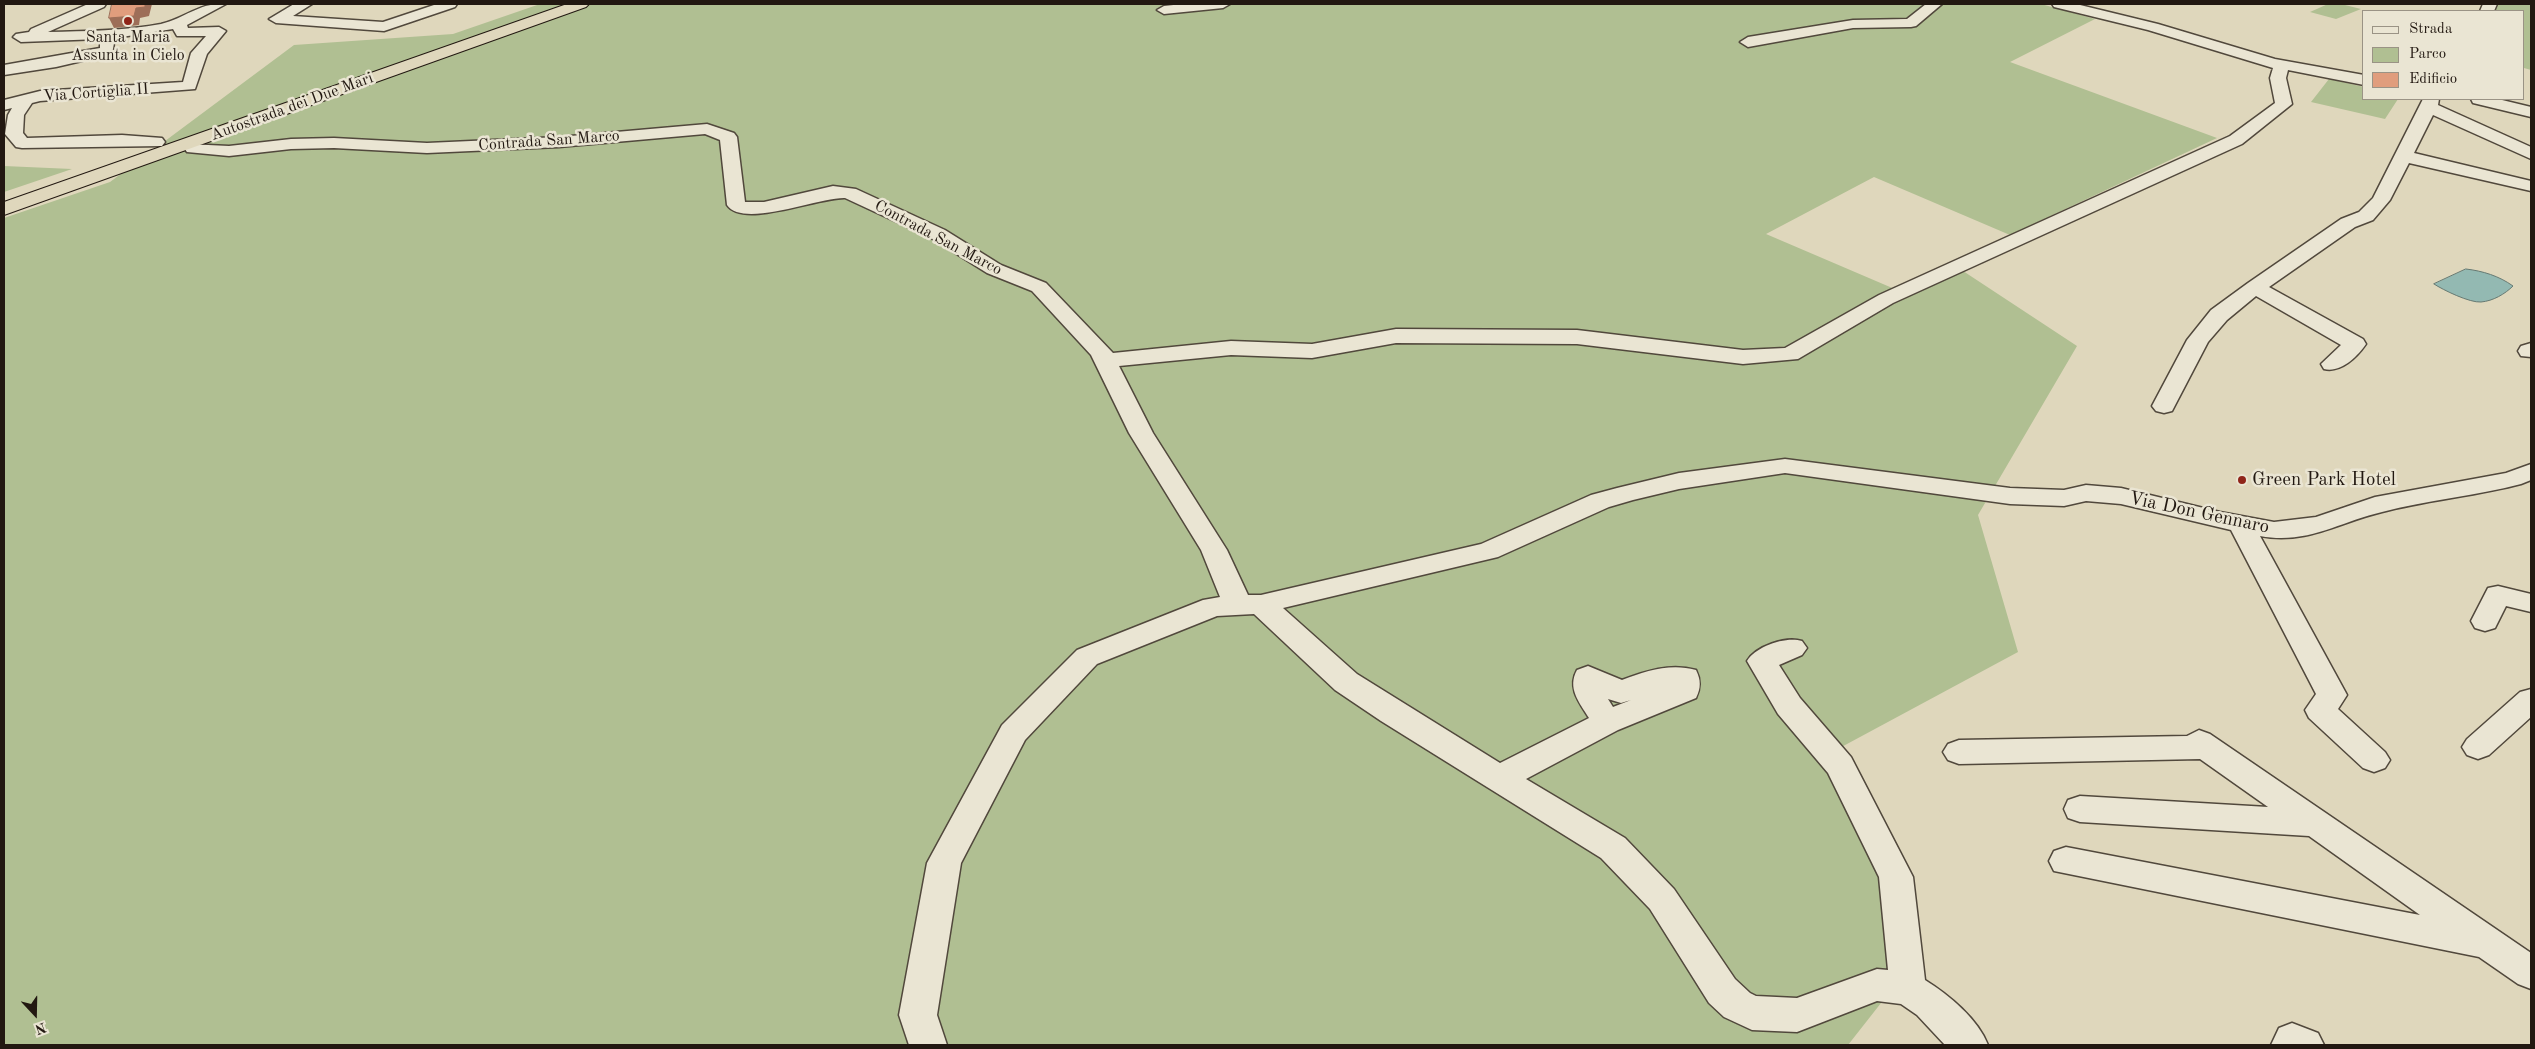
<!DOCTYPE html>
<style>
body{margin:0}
#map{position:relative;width:2535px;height:1049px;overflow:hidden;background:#dfd7bc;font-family:"Old Standard TT",serif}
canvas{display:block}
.frame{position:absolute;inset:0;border:5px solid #221811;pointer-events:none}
.legend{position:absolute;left:2362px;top:10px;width:162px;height:90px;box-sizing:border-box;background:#eae5d3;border:1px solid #9a9385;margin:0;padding:6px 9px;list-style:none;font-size:15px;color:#221811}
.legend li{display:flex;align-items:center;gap:10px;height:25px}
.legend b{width:25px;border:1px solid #9a9385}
.north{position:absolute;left:10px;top:989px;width:50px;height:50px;-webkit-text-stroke:4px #eae5d3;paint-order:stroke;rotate:159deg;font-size:14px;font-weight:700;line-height:20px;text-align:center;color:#221811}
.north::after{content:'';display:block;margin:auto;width:18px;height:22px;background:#221811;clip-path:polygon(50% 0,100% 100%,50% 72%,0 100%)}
</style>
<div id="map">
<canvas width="2535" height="1049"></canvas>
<div class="frame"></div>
<ul class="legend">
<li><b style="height:6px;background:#eae5d3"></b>Strada</li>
<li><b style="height:14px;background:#b0bf92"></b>Parco</li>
<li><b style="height:14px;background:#e09d7d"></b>Edificio</li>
</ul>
<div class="north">N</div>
</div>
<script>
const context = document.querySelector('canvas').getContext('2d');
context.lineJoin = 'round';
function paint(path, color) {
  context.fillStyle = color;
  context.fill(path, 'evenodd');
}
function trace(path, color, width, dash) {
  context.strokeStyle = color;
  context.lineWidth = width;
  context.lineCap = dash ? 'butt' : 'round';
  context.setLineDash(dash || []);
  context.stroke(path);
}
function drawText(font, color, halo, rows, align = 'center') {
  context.font = font + ' "Old Standard TT",serif';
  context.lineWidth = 5;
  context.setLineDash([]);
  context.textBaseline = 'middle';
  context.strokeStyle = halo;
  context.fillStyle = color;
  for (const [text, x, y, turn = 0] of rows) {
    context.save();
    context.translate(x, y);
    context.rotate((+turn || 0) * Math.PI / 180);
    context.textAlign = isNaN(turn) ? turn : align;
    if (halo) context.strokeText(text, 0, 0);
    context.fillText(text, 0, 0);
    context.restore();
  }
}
paint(new Path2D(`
 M 540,4 L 2041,4 L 2095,19 L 2010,62 L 2217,138 L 2010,235 L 1874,177 L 1766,234 L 1897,290 L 1960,269 L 2077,346 L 1978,515 L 2018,652 L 1834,751 L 1918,956 L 1848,1045 L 4,1045 L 4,218 L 110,182 L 294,45 L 453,34 Z
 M 2328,4 L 2341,4 L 2361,9 L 2336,19 L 2310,12 Z
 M 2494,4 L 2531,4 L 2531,70 L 2524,68 L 2524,11 L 2492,11 Z
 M 2329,79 L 2364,87 L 2364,99 L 2398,99 L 2385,119 L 2311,102 Z
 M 4,166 L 72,169 L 4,192 Z`), '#b0bf92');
const water = new Path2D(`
 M 2466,269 C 2483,271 2499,276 2513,286 C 2505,294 2493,301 2481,302 C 2470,303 2443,290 2434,284 Z`);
paint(water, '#93b9b2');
trace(water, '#667972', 1);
const minor = new Path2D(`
 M 88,4 L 106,4 L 104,7 L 48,32 C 86,31 124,31 161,24 C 186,18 200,2 226,4 L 187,25 L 188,28 L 219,27 L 226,31 L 207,54 L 195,89 L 40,101 L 32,103 L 24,115 L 23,133 L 27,138 L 122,135 L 162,138 L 165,142 L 162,146 L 22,148 L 16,147 L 5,134 L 8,115 L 12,108 L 4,110 L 4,100 L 40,91 L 183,82 L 191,53 L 206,36 L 177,36 L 173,29 L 115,38 L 112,54 L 56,67 L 4,75 L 4,65 L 100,48 L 100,39 L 21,42 L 13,37 L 16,34 L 29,32 L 31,29 Z
 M 294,4 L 312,4 L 293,16 L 383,22 L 437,4 L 457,4 L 455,7 L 384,31 L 276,23 L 269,19 Z
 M 1183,4 L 1230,4 L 1223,8 L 1164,14 L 1157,10 L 1164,6 Z
 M 1926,4 L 1942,4 L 1916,26 L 1911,27 L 1853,28 L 1748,47 L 1740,42 L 1748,37 L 1853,20 L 1907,19 Z
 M 2052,4 L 2076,4 L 2158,24 L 2275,59 L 2364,75 L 2364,85 L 2288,70 L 2286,78 L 2292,104 L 2242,144 L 1893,303 L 1798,359 L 1743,364 L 1577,344 L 1396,343 L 1312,358 L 1231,355 L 1119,366 L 1153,433 L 1227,550 L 1248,595 L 1261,595 L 1481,544 L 1591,495 L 1617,488 L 1679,473 L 1785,459 L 2010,488 L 2064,490 L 2086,485 L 2121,488 L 2220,512 L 2274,522 L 2316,517 L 2375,497 L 2506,473 L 2531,464 L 2531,480 L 2521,484 C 2475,496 2428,500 2382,512 C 2339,522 2307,545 2260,536 L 2347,695 L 2338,709 L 2385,752 L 2390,760 L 2385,768 L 2374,772 L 2363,768 L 2309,718 L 2305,710 L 2316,694 L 2231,530 L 2121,504 L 2086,501 L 2064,506 L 2010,504 L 1785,473 L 1679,489 L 1633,500 L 1609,507 L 1498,557 L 1283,608 L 1357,674 L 1500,763 L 1589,718 C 1579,702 1567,688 1577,670 L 1588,666 L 1622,680 C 1646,671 1670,663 1696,670 C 1701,680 1701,688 1696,698 L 1618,730 L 1526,779 L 1625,838 L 1674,889 L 1735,979 L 1750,993 L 1756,996 L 1797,998 L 1877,969 L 1888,970 L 1879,877 L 1828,773 L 1778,714 L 1747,661 C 1756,646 1786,636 1802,641 L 1807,648 L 1802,655 L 1779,665 L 1800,698 L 1851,757 L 1913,877 L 1925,980 C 1949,995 1978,1019 1988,1045 L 1945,1045 L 1917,1015 L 1901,1004 L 1877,1001 L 1797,1032 L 1752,1030 L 1724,1017 L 1709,1003 L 1650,909 L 1601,858 L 1381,721 L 1335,690 L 1254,614 L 1217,616 L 1097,664 L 1025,740 L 961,863 L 937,1015 L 947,1045 L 909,1045 L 899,1015 L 927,863 L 1002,725 L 1077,650 L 1203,600 L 1220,597 L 1201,550 L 1129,433 L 1091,355 L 1032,291 L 987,273 L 931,238 L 845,198 C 819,197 743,229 727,205 L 720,140 L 705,134 L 559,147 L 427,153 L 334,148 L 291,149 L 229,156 L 187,152 L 184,148 L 187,144 L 229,146 L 291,139 L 334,138 L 427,143 L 559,137 L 707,124 L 734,133 L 737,137 L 745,202 L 764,202 L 833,186 L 856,189 L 945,230 L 1001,265 L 1046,283 L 1113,353 L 1231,341 L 1312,344 L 1396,329 L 1577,330 L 1743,350 L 1785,348 L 1879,295 L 2230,136 L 2275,103 L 2270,78 L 2273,68 L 2148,30 L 2054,7 ZM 1608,699 L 1621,703 L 1631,700 L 1613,707 Z
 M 2483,4 L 2497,4 L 2494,11 L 2480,11 Z
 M 2423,99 L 2439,99 L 2438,105 L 2531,147 L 2531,159 L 2433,115 L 2414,153 L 2531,181 L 2531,191 L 2409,163 L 2390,200 L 2373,220 L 2355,227 L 2269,287 L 2363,339 L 2366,344 C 2357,357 2341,373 2324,369 L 2321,364 L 2341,345 L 2256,296 L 2227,320 L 2208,342 L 2172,411 L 2164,413 L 2156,411 L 2152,406 L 2187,340 L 2211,310 L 2248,283 L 2341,219 L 2359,212 L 2373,198 Z
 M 2471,99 L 2498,99 L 2531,107 L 2531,117 L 2473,103 Z
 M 2531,343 L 2531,357 L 2521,356 L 2518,351 L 2521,346 Z
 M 2498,586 L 2531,594 L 2531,612 L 2506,606 L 2495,628 L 2485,631 L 2475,628 L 2471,621 L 2488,588 Z
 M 2531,689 L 2531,717 L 2489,755 L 2478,759 L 2467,755 L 2462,747 L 2467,739 L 2520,692 Z
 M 2199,730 L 2210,734 L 2531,953 L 2531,989 L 2518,984 L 2479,957 L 2054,871 L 2049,861 L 2054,851 L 2066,847 L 2420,915 L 2309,836 L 2080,822 L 2068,818 L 2064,809 L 2068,800 L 2080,796 L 2268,807 L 2200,759 L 1959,764 L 1948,760 L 1943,752 L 1948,744 L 1959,740 L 2187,736 Z
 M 2292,1023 L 2318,1033 L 2324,1045 L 2271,1045 L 2279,1028 Z`);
const highway = new Path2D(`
 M 567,4 L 589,4 L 586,7 L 4,215 L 4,202 Z`);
trace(minor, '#51483c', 3);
trace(highway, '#221811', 2);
paint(minor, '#eae5d3');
paint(highway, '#dfd7bc');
paint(new Path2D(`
 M 145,4 L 152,4 L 149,16 L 140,18 L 139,25 L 114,28 L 109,18 Z`), '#9d6e58');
const building = new Path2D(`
 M 112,4 L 145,4 L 145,7 L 136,8 L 134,16 L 109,18 Z`);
paint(building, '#e09d7d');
trace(building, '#9d6e58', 1);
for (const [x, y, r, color] of [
 [128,21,5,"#8f2418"],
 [2242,480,5,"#8f2418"]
]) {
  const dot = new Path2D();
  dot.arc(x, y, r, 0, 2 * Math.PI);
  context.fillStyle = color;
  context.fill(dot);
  trace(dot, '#eae5d3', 2);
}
drawText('16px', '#221811', '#eae5d3', [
 ["Santa Maria",128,38],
 ["Assunta in Cielo",128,56]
]);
drawText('16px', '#221811', '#eae5d3', [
 ["Via Cortiglia II",96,93,-4],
 ["Autostrada dei Due Mari",292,107,-20],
 ["Contrada San Marco",549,141,-4],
 ["Contrada San Marco",938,238,28]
]);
drawText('19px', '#221811', '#eae5d3', [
 ["Green Park Hotel",2252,480]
], 'left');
drawText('19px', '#221811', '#eae5d3', [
 ["Via Don Gennaro",2199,513,12]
]);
</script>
